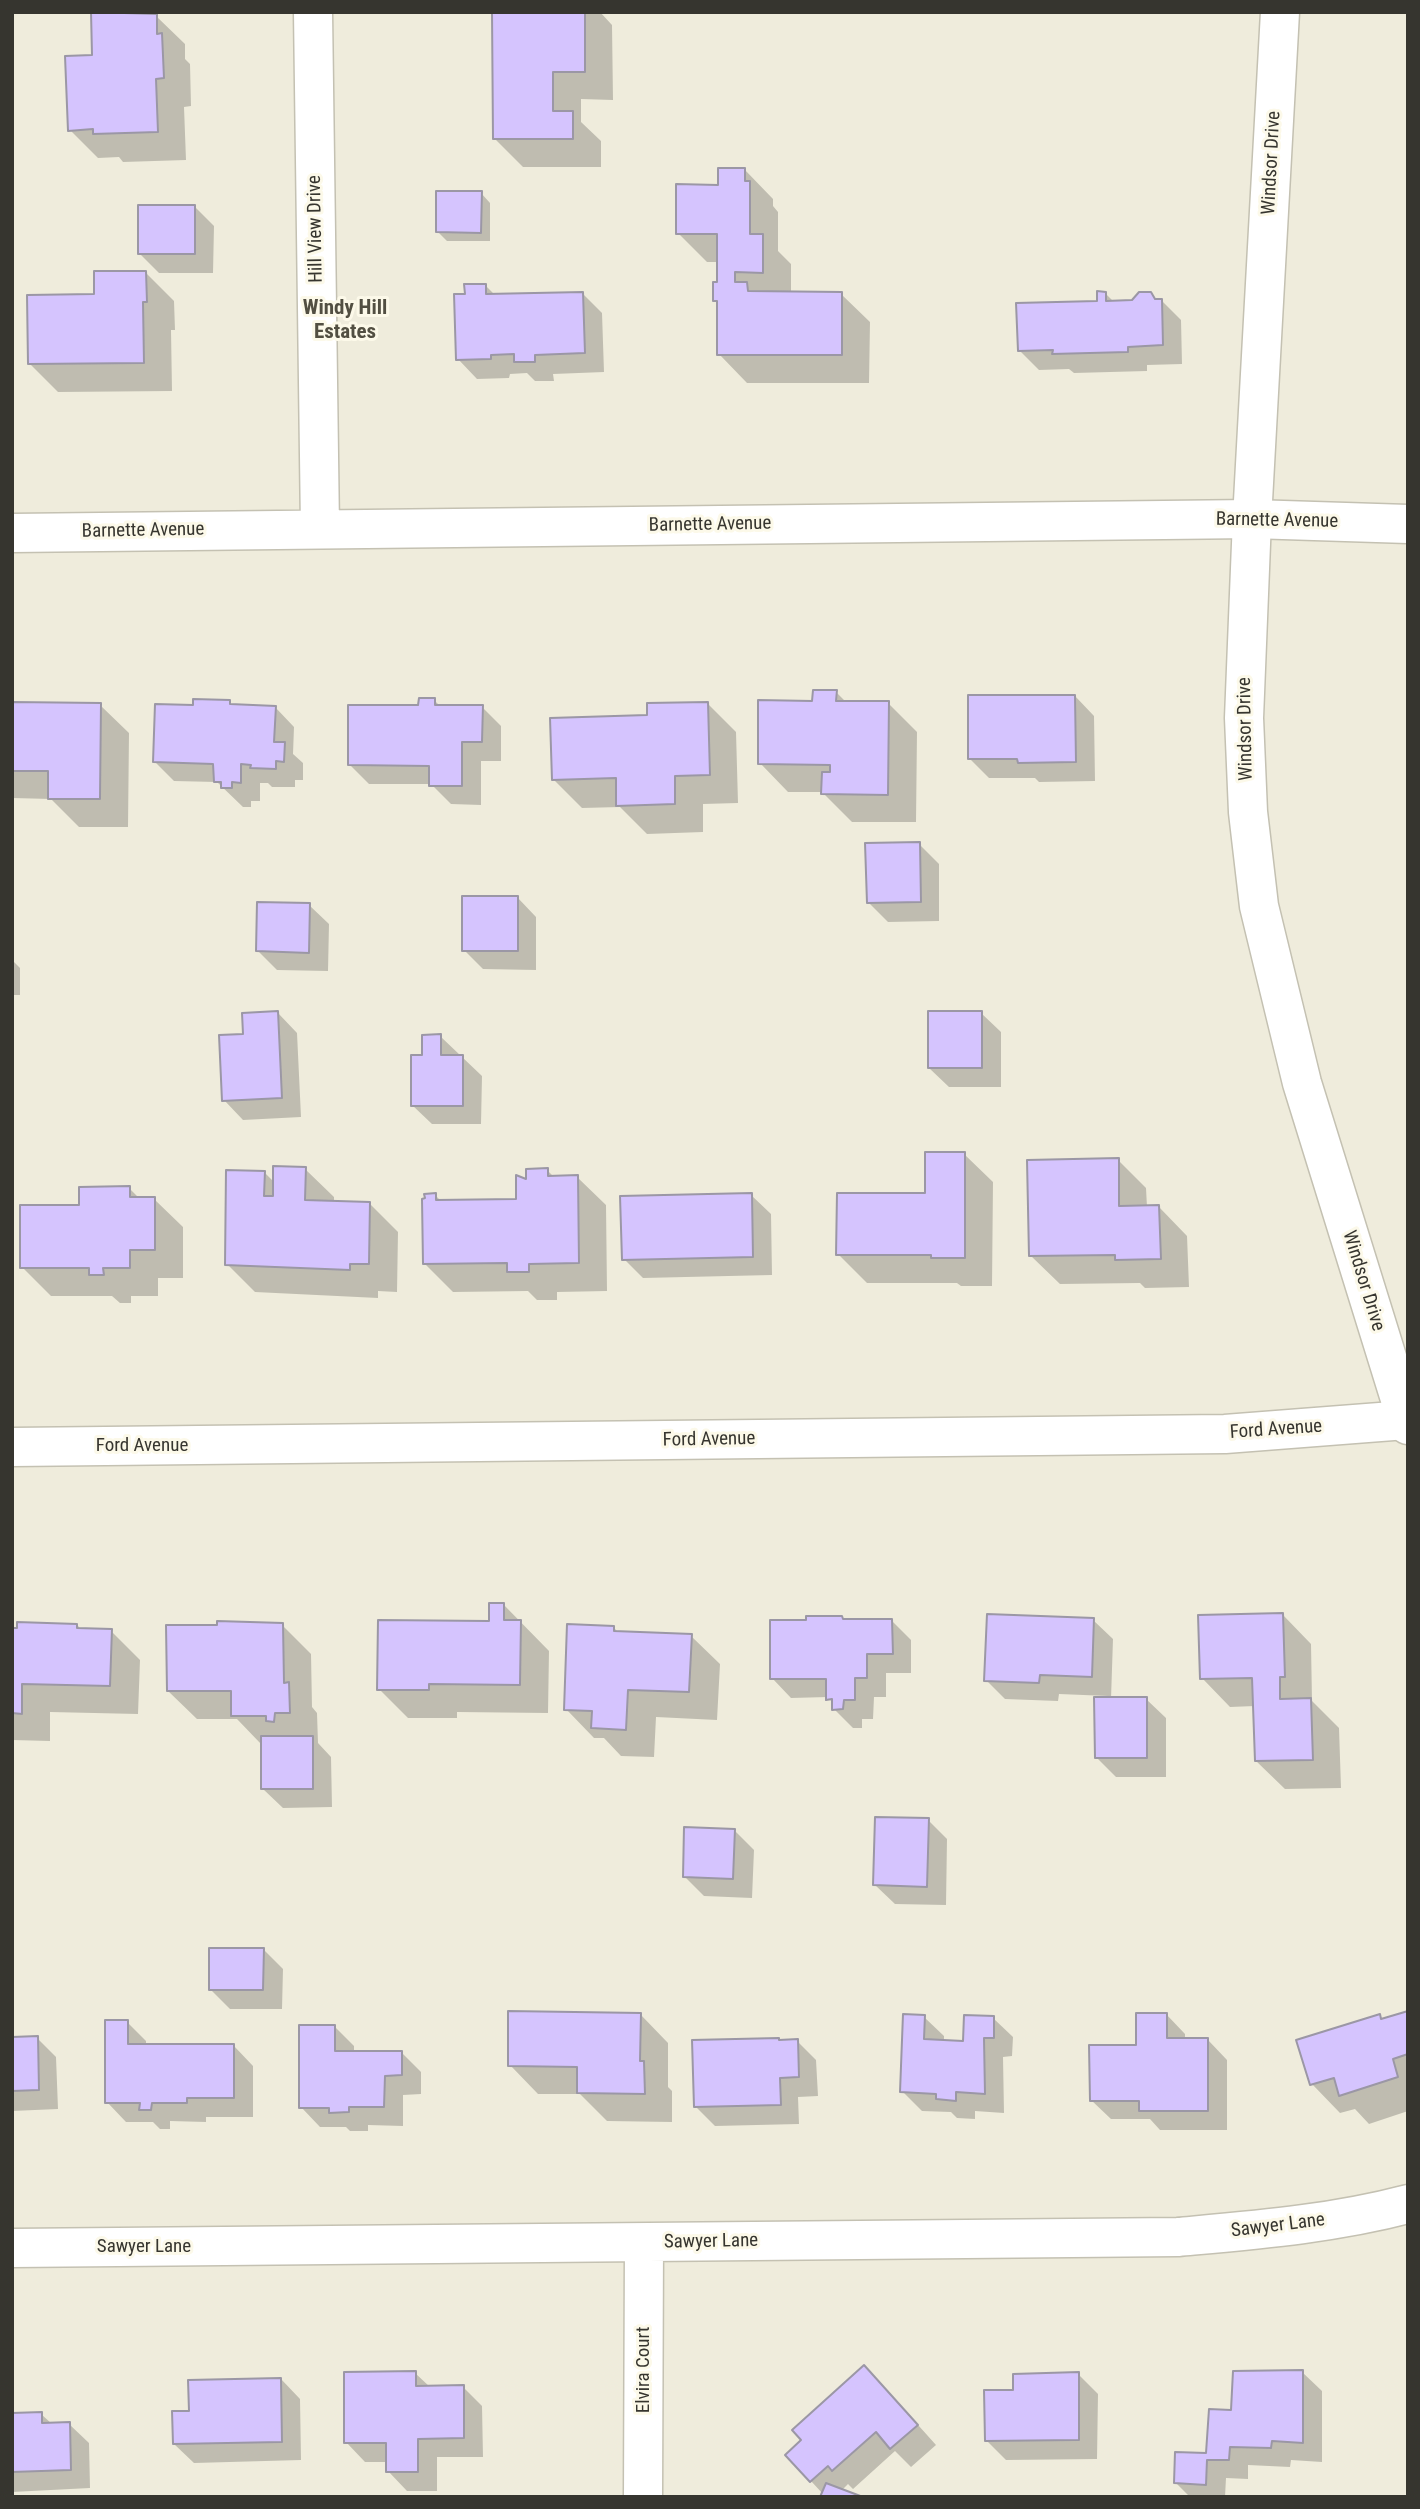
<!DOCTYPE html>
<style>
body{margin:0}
#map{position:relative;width:1420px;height:2509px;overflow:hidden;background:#efecdc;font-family:"Roboto Condensed",sans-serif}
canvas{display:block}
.frame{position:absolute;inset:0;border:14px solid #36352f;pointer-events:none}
</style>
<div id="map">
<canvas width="1420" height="2509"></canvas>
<div class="frame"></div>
</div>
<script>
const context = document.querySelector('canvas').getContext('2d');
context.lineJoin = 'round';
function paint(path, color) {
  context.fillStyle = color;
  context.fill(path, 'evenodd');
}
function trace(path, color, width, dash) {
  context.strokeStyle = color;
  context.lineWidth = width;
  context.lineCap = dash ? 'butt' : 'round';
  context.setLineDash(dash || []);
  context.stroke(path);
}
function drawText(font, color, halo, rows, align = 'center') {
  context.font = font + ' "Roboto Condensed",sans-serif';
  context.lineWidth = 6;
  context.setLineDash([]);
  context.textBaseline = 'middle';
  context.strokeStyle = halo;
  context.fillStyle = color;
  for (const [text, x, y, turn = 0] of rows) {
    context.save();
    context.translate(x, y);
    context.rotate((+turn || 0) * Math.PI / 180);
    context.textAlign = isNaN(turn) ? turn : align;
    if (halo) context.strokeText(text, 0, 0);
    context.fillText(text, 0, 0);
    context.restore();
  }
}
paint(new Path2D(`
 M 131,12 L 135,16 L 156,16 L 185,44 L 185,59 L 190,64 L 191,106 L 184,107 L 186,160 L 123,162 L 119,157 L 98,158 L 70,130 L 94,57 L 93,13 Z
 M 494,12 L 600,12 L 612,25 L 613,100 L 581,99 L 581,122 L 601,141 L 601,167 L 523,167 L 495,139 Z
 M 745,170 L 773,199 L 773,206 L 778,212 L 778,251 L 791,264 L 791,293 L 841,294 L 870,322 L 869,383 L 747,383 L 719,354 L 719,304 L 715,300 L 719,283 L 719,262 L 707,262 L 678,233 L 720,186 Z
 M 481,193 L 490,203 L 490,241 L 447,241 L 437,231 Z
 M 194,206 L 214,226 L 213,273 L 159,273 L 140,254 Z
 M 146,273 L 174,301 L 175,330 L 171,330 L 172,391 L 58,392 L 30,364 L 96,296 Z
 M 485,285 L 496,296 L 583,294 L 602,313 L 604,372 L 553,374 L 554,381 L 535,381 L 527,373 L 510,374 L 509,378 L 477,379 L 458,359 L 467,296 Z
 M 1105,293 L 1114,302 L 1132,302 L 1150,294 L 1157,301 L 1162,301 L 1181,320 L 1182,364 L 1147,365 L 1147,371 L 1074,373 L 1069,369 L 1039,370 L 1019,350 L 1099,303 Z
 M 836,692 L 847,703 L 888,703 L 917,732 L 916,822 L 852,822 L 822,792 L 788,792 L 760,763 Z
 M 1075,696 L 1094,716 L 1095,781 L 1039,782 L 1035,778 L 989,778 L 970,759 Z
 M 434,700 L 441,707 L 482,707 L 501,726 L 501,761 L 481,761 L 481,805 L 451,804 L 431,784 L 369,784 L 350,765 L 420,707 Z
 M 229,702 L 233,706 L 275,707 L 294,727 L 293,754 L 303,763 L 303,780 L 295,780 L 295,787 L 272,787 L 268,783 L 260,783 L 260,801 L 251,801 L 251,807 L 243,807 L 217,782 L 174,781 L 154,761 L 194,707 Z
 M 707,703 L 736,732 L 738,803 L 703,804 L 703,832 L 647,834 L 620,807 L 582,808 L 553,779 L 649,717 Z
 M 12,704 L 100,705 L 129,733 L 128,827 L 79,827 L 51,799 L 12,798 Z
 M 919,844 L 939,864 L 939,921 L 888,922 L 868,902 Z
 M 517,897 L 536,917 L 536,970 L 483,969 L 464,950 Z
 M 309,905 L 329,924 L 328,971 L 277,970 L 258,951 Z
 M 12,960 L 20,968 L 20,995 L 12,995 Z
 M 278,1013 L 297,1033 L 301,1117 L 243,1120 L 224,1100 L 245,1036 Z
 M 981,1013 L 1001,1032 L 1001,1087 L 949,1087 L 929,1068 Z
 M 440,1036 L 482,1076 L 481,1124 L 432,1124 L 412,1105 L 424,1057 Z
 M 964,1154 L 993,1182 L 992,1286 L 961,1286 L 957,1283 L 867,1283 L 838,1254 L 927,1195 Z
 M 1118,1160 L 1146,1188 L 1147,1207 L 1159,1207 L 1187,1236 L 1189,1287 L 1145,1288 L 1140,1283 L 1060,1284 L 1031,1256 Z
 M 305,1169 L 334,1197 L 334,1203 L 369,1203 L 398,1232 L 397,1292 L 378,1291 L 378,1298 L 255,1292 L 227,1264 L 264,1172 L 275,1183 Z
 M 547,1170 L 554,1177 L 577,1177 L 606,1205 L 607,1291 L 557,1292 L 557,1300 L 537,1300 L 528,1291 L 453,1292 L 425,1264 L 435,1195 L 442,1202 L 518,1201 Z
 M 129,1188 L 140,1199 L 154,1199 L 183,1227 L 183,1278 L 158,1278 L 158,1296 L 131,1296 L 131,1303 L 120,1303 L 112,1296 L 51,1296 L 22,1267 Z
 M 751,1195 L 771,1214 L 772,1275 L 643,1278 L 624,1259 Z
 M 503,1604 L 549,1651 L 548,1713 L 457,1712 L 457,1718 L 408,1718 L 379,1689 L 490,1622 Z
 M 1283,1615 L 1311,1644 L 1312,1701 L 1339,1728 L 1341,1788 L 1285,1789 L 1256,1761 L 1255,1706 L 1230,1707 L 1202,1678 Z
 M 842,1618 L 845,1621 L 892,1621 L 911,1640 L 911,1673 L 886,1673 L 886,1697 L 874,1697 L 873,1719 L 862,1719 L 862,1728 L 853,1728 L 834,1709 L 834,1705 L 828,1697 L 791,1698 L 772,1678 L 807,1622 Z
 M 1093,1620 L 1113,1639 L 1111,1699 L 1146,1699 L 1166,1718 L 1166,1777 L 1116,1777 L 1096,1757 L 1108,1696 L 1059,1694 L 1058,1701 L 1005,1699 L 986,1680 Z
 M 77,1625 L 82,1630 L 111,1631 L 140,1660 L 138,1714 L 50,1712 L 50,1741 L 12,1740 L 12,1630 Z
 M 282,1625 L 311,1654 L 312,1707 L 317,1713 L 318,1743 L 331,1757 L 332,1807 L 283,1808 L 263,1789 L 261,1744 L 237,1719 L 197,1719 L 168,1691 Z
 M 614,1628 L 618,1632 L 691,1636 L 720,1664 L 717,1720 L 656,1717 L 654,1757 L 621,1756 L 604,1738 L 594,1738 L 566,1709 Z
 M 928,1820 L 947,1839 L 946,1905 L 895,1904 L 875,1885 Z
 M 734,1830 L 754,1850 L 752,1898 L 704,1896 L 684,1876 Z
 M 263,1949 L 283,1969 L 282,2009 L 230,2009 L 211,1990 Z
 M 1408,2013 L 1408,2111 L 1369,2124 L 1355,2109 L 1340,2113 L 1312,2084 L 1380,2016 L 1384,2020 Z
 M 640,2014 L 668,2043 L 668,2087 L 672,2091 L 672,2122 L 607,2121 L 580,2094 L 538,2094 L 510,2065 Z
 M 1166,2014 L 1185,2034 L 1185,2040 L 1208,2040 L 1227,2060 L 1227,2130 L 1160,2130 L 1150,2119 L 1111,2119 L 1091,2100 Z
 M 924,2017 L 944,2036 L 944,2041 L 965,2043 L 993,2018 L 1013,2037 L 1012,2056 L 1003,2057 L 1004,2113 L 975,2111 L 975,2119 L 957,2118 L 951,2112 L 922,2111 L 902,2091 Z
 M 127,2022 L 146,2041 L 146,2046 L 234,2046 L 253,2066 L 253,2117 L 206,2117 L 206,2122 L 170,2121 L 170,2129 L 160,2129 L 153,2122 L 126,2122 L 107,2102 Z
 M 334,2026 L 354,2046 L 354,2052 L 401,2052 L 421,2072 L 421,2094 L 403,2095 L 403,2126 L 368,2125 L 368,2131 L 350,2131 L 346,2127 L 320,2127 L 301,2107 Z
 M 37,2038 L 56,2057 L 58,2109 L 12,2111 L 12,2039 Z
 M 797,2041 L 816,2060 L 818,2096 L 798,2097 L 799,2124 L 715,2126 L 695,2106 L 780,2042 Z
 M 1302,2372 L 1322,2391 L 1322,2462 L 1291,2460 L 1290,2467 L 1248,2465 L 1248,2479 L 1226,2478 L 1225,2497 L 1190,2497 L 1176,2483 L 1208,2455 L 1233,2412 Z
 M 415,2373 L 430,2387 L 463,2387 L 482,2406 L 483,2457 L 437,2457 L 437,2491 L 407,2491 L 388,2471 L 388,2462 L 365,2462 L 346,2442 Z
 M 1078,2374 L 1098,2394 L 1097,2459 L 1006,2460 L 986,2440 L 1014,2392 Z
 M 281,2379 L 300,2399 L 301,2460 L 194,2463 L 174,2444 L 190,2413 Z
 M 884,2387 L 936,2445 L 911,2467 L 895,2451 L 853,2489 L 848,2484 L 841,2491 L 823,2494 L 787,2455 Z
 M 41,2414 L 52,2424 L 69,2424 L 89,2443 L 90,2488 L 12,2492 L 12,2415 Z`), '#0003');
const building = new Path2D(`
 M 91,12 L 157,14 L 157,34 L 162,33 L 164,78 L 156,79 L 158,132 L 93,134 L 93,129 L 68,131 L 65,56 L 92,55 Z
 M 492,12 L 585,12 L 585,72 L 553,72 L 553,111 L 573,111 L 573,139 L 493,139 Z
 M 718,168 L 745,168 L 745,181 L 750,181 L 750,234 L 763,234 L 763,273 L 735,272 L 735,282 L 747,282 L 748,291 L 842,292 L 842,355 L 717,355 L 717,301 L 713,301 L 713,282 L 717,282 L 717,234 L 676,234 L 676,184 L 718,185 Z
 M 436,191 L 482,191 L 481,233 L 436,232 Z
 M 138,205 L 195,205 L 195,254 L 138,254 Z
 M 94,271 L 146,271 L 147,302 L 143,302 L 144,363 L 28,364 L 27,295 L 94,294 Z
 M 464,284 L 486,284 L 486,294 L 583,292 L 585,353 L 535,355 L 535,362 L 514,362 L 514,354 L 491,355 L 491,359 L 456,360 L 454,294 L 465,294 Z
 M 1097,291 L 1106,292 L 1106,301 L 1132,300 L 1139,292 L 1151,292 L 1155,299 L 1162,299 L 1163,345 L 1128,347 L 1128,352 L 1052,354 L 1053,350 L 1018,351 L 1016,303 L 1097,301 Z
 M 813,690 L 837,690 L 836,701 L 889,701 L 888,795 L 821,794 L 822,772 L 830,772 L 830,765 L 758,764 L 758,700 L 812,701 Z
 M 968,695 L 1075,695 L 1076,762 L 1018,763 L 1017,759 L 968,759 Z
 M 419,698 L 435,698 L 435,705 L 483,705 L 482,742 L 462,742 L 462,786 L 429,786 L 429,766 L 348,765 L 348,705 L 418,705 Z
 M 193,699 L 230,700 L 230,704 L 276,706 L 274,742 L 285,742 L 284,762 L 276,761 L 276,769 L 250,768 L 251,765 L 241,764 L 241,783 L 232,782 L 232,788 L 221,788 L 221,782 L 214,782 L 213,764 L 153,762 L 155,704 L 193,705 Z
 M 12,702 L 101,703 L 100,799 L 48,799 L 48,771 L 12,771 Z
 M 708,702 L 710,775 L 675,776 L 675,804 L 616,806 L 616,778 L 552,780 L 550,718 L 647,715 L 647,703 Z
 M 920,842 L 921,902 L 867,903 L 865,843 Z
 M 462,896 L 518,896 L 518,951 L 462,951 Z
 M 257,902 L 310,903 L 309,953 L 256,951 Z
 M 278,1011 L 282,1098 L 222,1101 L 219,1035 L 243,1034 L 242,1013 Z
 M 928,1011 L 982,1011 L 982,1068 L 928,1068 Z
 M 441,1034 L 441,1055 L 463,1055 L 463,1106 L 411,1106 L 411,1055 L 422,1055 L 422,1035 Z
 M 925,1152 L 965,1152 L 965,1258 L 931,1258 L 931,1255 L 836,1255 L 837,1193 L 925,1193 Z
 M 1119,1158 L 1119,1206 L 1159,1205 L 1161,1259 L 1115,1260 L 1115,1255 L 1029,1256 L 1027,1160 Z
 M 273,1166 L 306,1167 L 305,1200 L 370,1202 L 369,1264 L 350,1264 L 350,1270 L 225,1265 L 226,1170 L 265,1171 L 264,1196 L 273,1196 Z
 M 548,1168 L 548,1176 L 578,1175 L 579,1263 L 529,1264 L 529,1272 L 507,1272 L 507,1263 L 423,1264 L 422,1199 L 425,1198 L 424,1194 L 436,1193 L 436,1200 L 516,1199 L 516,1175 L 526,1179 L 526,1169 Z
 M 130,1186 L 130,1197 L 155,1197 L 155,1250 L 130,1250 L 130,1268 L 103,1268 L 104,1275 L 89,1275 L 89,1268 L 20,1268 L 20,1205 L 79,1205 L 79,1187 Z
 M 752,1193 L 753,1257 L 622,1260 L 620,1196 Z
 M 489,1603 L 504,1603 L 504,1620 L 521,1620 L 520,1685 L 429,1684 L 429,1690 L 377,1690 L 378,1620 L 489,1621 Z
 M 1283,1613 L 1285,1677 L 1280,1677 L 1280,1699 L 1311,1698 L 1313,1760 L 1255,1761 L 1252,1678 L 1200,1679 L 1198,1615 Z
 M 987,1614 L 1094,1618 L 1092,1677 L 1040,1675 L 1039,1683 L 984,1681 Z
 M 806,1616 L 842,1616 L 843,1619 L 892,1619 L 893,1654 L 867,1654 L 867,1678 L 855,1678 L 855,1700 L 844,1700 L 843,1709 L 832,1710 L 832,1699 L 826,1700 L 826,1679 L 770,1679 L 770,1620 L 806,1620 Z
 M 217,1621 L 283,1623 L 284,1683 L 289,1682 L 290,1713 L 275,1713 L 274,1722 L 266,1721 L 266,1716 L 231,1716 L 231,1691 L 167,1691 L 166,1625 L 217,1625 Z
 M 17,1622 L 77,1624 L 77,1628 L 112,1629 L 110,1686 L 22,1684 L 22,1714 L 12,1713 L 12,1628 L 17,1628 Z
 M 567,1624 L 614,1626 L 614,1631 L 692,1634 L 689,1692 L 628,1690 L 626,1730 L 591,1728 L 592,1711 L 564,1710 Z
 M 1094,1697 L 1147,1697 L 1147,1758 L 1095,1758 Z
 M 261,1736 L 313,1736 L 313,1789 L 261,1789 Z
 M 875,1817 L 929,1818 L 927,1887 L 873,1885 Z
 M 684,1827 L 735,1829 L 733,1879 L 683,1877 Z
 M 209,1948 L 264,1948 L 263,1990 L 209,1990 Z
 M 508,2011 L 641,2013 L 640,2061 L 644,2061 L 645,2094 L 577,2093 L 577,2067 L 508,2066 Z
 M 1408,2011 L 1408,2054 L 1393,2059 L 1398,2077 L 1339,2096 L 1334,2078 L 1310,2085 L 1296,2040 L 1380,2014 L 1381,2019 Z
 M 1136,2013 L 1167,2013 L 1167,2038 L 1208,2038 L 1208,2111 L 1139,2111 L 1139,2101 L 1090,2101 L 1089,2045 L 1136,2045 Z
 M 903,2014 L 925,2015 L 924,2039 L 963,2041 L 964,2015 L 994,2016 L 994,2038 L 984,2038 L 985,2094 L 956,2092 L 956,2101 L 936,2099 L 936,2094 L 900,2092 Z
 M 105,2020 L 128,2020 L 128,2044 L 234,2044 L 234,2098 L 187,2098 L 187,2103 L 152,2103 L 151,2110 L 139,2110 L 140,2103 L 105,2103 Z
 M 299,2025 L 335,2025 L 335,2051 L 402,2051 L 402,2075 L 385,2076 L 384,2107 L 349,2107 L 349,2112 L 329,2113 L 329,2108 L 299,2108 Z
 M 38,2036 L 39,2090 L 12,2091 L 12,2037 Z
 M 779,2038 L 779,2040 L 798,2039 L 799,2077 L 780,2078 L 781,2105 L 694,2107 L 692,2040 Z
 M 864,2365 L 918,2425 L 890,2449 L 876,2432 L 832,2471 L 828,2466 L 810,2482 L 785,2455 L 801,2440 L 792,2430 Z
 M 1303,2370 L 1303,2443 L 1272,2441 L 1271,2448 L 1230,2447 L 1229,2460 L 1207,2460 L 1206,2485 L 1174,2483 L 1175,2452 L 1206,2453 L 1209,2409 L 1231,2410 L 1233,2371 Z
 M 416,2371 L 416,2386 L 464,2385 L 464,2438 L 418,2439 L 418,2472 L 386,2472 L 386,2443 L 344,2443 L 344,2372 Z
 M 1079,2372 L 1079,2440 L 985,2441 L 984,2390 L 1013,2390 L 1013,2374 Z
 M 281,2378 L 282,2442 L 173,2444 L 172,2411 L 189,2411 L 188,2380 Z
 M 42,2412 L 42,2423 L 70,2422 L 71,2470 L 12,2472 L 12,2413 Z
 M 826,2483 L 863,2497 L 820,2497 Z`);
paint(building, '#d5c4fe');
trace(building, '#9b97a5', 2);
const minor = new Path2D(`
 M 313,12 L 320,529
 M 12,533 L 1252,519 L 1408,524
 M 12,1447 L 1225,1434 L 1406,1420
 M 12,2248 L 1178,2237 C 1255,2230 1332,2224 1408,2204
 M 643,2497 L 644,2243`);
const tertiary = new Path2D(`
 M 1280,12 L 1252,519 L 1244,718 L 1248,812 L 1259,906 L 1302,1083 L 1408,1425`);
trace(minor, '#c4c1b2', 41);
trace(tertiary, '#c4c1b2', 41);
trace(minor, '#fff', 38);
trace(tertiary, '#fff', 38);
drawText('19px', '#36352f', '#fcf9e9', [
 ["Windsor Drive",1272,163,-87],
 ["Hill View Drive",316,229,-91],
 ["Barnette Avenue",1277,521,1],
 ["Barnette Avenue",710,525,-1],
 ["Barnette Avenue",143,531,-1],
 ["Windsor Drive",1246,729,-91],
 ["Windsor Drive",1363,1281,73],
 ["Ford Avenue",1276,1430,-4],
 ["Ford Avenue",709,1440,-1],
 ["Ford Avenue",142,1446],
 ["Sawyer Lane",1278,2226,-7],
 ["Sawyer Lane",711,2242,-1],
 ["Sawyer Lane",144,2247],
 ["Elvira Court",644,2370,-90]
]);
drawText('bold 21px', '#524f42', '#fcf9e9', [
 ["Windy Hill",345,309],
 ["Estates",345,333]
]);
</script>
